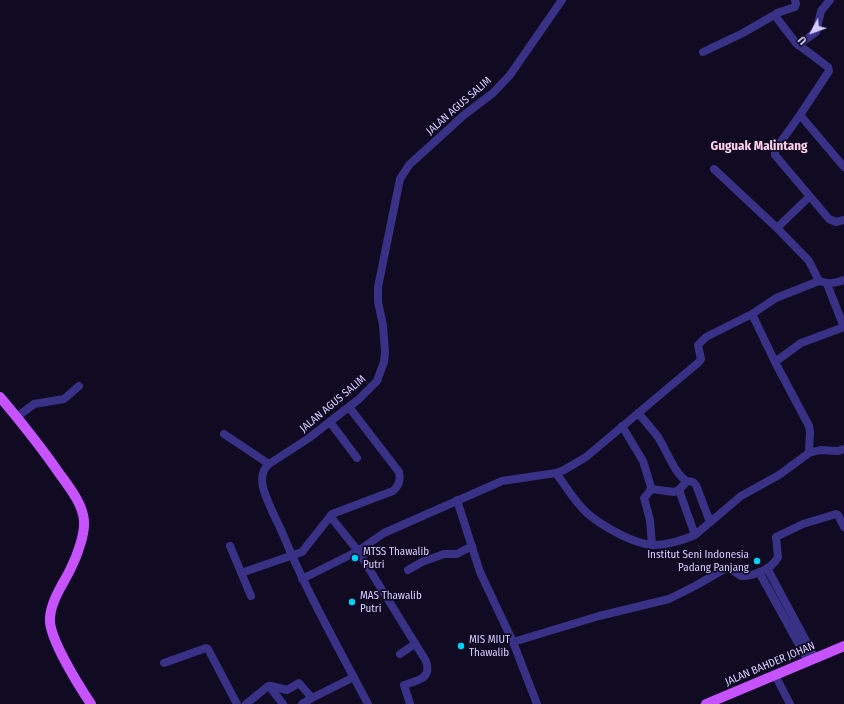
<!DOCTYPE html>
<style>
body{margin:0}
#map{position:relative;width:844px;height:704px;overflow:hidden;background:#100b22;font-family:"Fira Sans Condensed",sans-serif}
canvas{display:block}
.north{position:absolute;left:792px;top:12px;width:40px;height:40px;-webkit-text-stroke:3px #100b22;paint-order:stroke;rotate:229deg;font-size:11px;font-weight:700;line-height:16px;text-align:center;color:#d4ccff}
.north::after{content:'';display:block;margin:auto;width:14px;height:18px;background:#d4ccff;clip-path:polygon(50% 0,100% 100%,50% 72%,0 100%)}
</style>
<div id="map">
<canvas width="844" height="704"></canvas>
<div class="north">U</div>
</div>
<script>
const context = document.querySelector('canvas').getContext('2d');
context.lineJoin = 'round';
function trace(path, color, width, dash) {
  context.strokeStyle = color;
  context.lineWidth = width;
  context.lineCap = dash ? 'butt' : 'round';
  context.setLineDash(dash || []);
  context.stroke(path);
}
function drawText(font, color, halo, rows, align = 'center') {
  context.font = font + ' "Fira Sans Condensed",sans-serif';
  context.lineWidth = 3.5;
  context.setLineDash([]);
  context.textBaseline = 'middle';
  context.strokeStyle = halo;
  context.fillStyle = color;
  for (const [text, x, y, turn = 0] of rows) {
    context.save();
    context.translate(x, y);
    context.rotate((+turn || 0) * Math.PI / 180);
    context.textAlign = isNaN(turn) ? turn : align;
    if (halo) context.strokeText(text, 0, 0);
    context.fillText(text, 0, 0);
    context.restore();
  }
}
trace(new Path2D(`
 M 795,0 L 796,4 L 795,7 L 777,13 L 776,17 L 796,43 L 828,67 L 829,71 L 800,115 L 775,150 L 775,155 L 829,219 L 836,222 L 844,220
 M 798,45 L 816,32 L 821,11 L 830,0
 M 703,52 L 743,33 L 776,14
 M 800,115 L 844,167
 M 714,169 L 777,228 L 809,261 L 819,281
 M 777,228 L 809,197
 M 827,284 L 844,327
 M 775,362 L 801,343 L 844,327
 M 638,413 C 645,421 652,429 658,437 C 666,449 675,475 687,481
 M 17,417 L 34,404 L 64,399 L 79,386
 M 330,422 L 357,458
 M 622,426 L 643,461 L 651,487 L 650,491 L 644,498 L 650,520 L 652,545
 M 224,434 L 269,464
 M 809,453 L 820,450 L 838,451 L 844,449
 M 556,473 C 565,485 574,501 586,512 C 600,525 635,545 654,545 C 666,545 684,540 695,535 L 741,496 L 779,475 L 809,453 L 810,432 L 809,426 L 775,362 L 752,314
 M 651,489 L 674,492 L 679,490
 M 457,500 L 480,572 L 513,642 L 537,704
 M 330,516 L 358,551 L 426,661 C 432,679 418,680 404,685 L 410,704
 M 695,535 L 679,490 L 687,481 L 693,482 L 696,485 L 710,522
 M 230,546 L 251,596
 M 767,568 L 815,658
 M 408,570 L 422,562 L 444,554 L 457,554 L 472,546
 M 759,572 L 808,661
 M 241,573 L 302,552 L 332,514 L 393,491 C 399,486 401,480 399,472 L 349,407
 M 302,579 L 358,551 L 384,533 L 502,481 L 556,473 L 564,470 L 586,457 L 699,362 L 701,359 L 698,345 L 706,337 L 752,314 L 776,298 L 819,281 C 828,284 834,284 844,280
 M 513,642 L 599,616 L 669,599 L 695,586 L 728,567 L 741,576 C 754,576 771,570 778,557 L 776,537 L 803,524 L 836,514 L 838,515 L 844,527
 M 400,654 L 415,644
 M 164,663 L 206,648 L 208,649 L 237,704
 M 775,675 L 790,704
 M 269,686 L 283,704
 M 246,704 L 267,687 L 271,686 L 287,690 L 299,683 L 312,698
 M 302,704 L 312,698 L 354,677
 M 368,704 C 338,647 306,591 282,532 C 276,519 266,500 263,487 C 261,478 262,470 269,464 L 309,438 L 359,399 L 377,381 L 384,362 L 385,352 L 383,325 L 378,302 L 378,287 L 400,179 L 409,165 L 464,115 L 493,93 L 510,75 L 562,0`), '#383186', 8);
trace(new Path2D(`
 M 0,397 C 21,422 41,447 59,473 C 69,487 83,504 84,521 C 85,534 77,556 71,568 C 64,583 51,600 50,618 C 48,637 79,686 91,704
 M 706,704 L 844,646`), '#c753ff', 10);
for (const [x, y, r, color] of [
 [355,558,4,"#00d2f7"],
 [757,561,4,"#00d2f7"],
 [352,602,4,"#00d2f7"],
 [461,646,4,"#00d2f7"]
]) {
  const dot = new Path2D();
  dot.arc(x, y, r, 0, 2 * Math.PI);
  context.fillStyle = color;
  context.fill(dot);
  trace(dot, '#100b22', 1.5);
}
drawText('11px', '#d4ccff', '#100b22', [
 ["JALAN AGUS SALIM",459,106,-41],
 ["JALAN AGUS SALIM",333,404,-40],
 ["JALAN BAHDER JOHAN",770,664,-23]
]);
drawText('11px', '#d4ccff', '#100b22', [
 ["MTSS Thawalib",363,552],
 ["Putri",363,565],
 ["Institut Seni Indonesia",749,555,"right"],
 ["Padang Panjang",749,568,"right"],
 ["MAS Thawalib",360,596],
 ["Putri",360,609],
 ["MIS MIUT",469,640],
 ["Thawalib",469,653]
], 'left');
drawText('bold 13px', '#ffceeb', '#100b22', [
 ["Guguak Malintang",759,146]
]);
</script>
